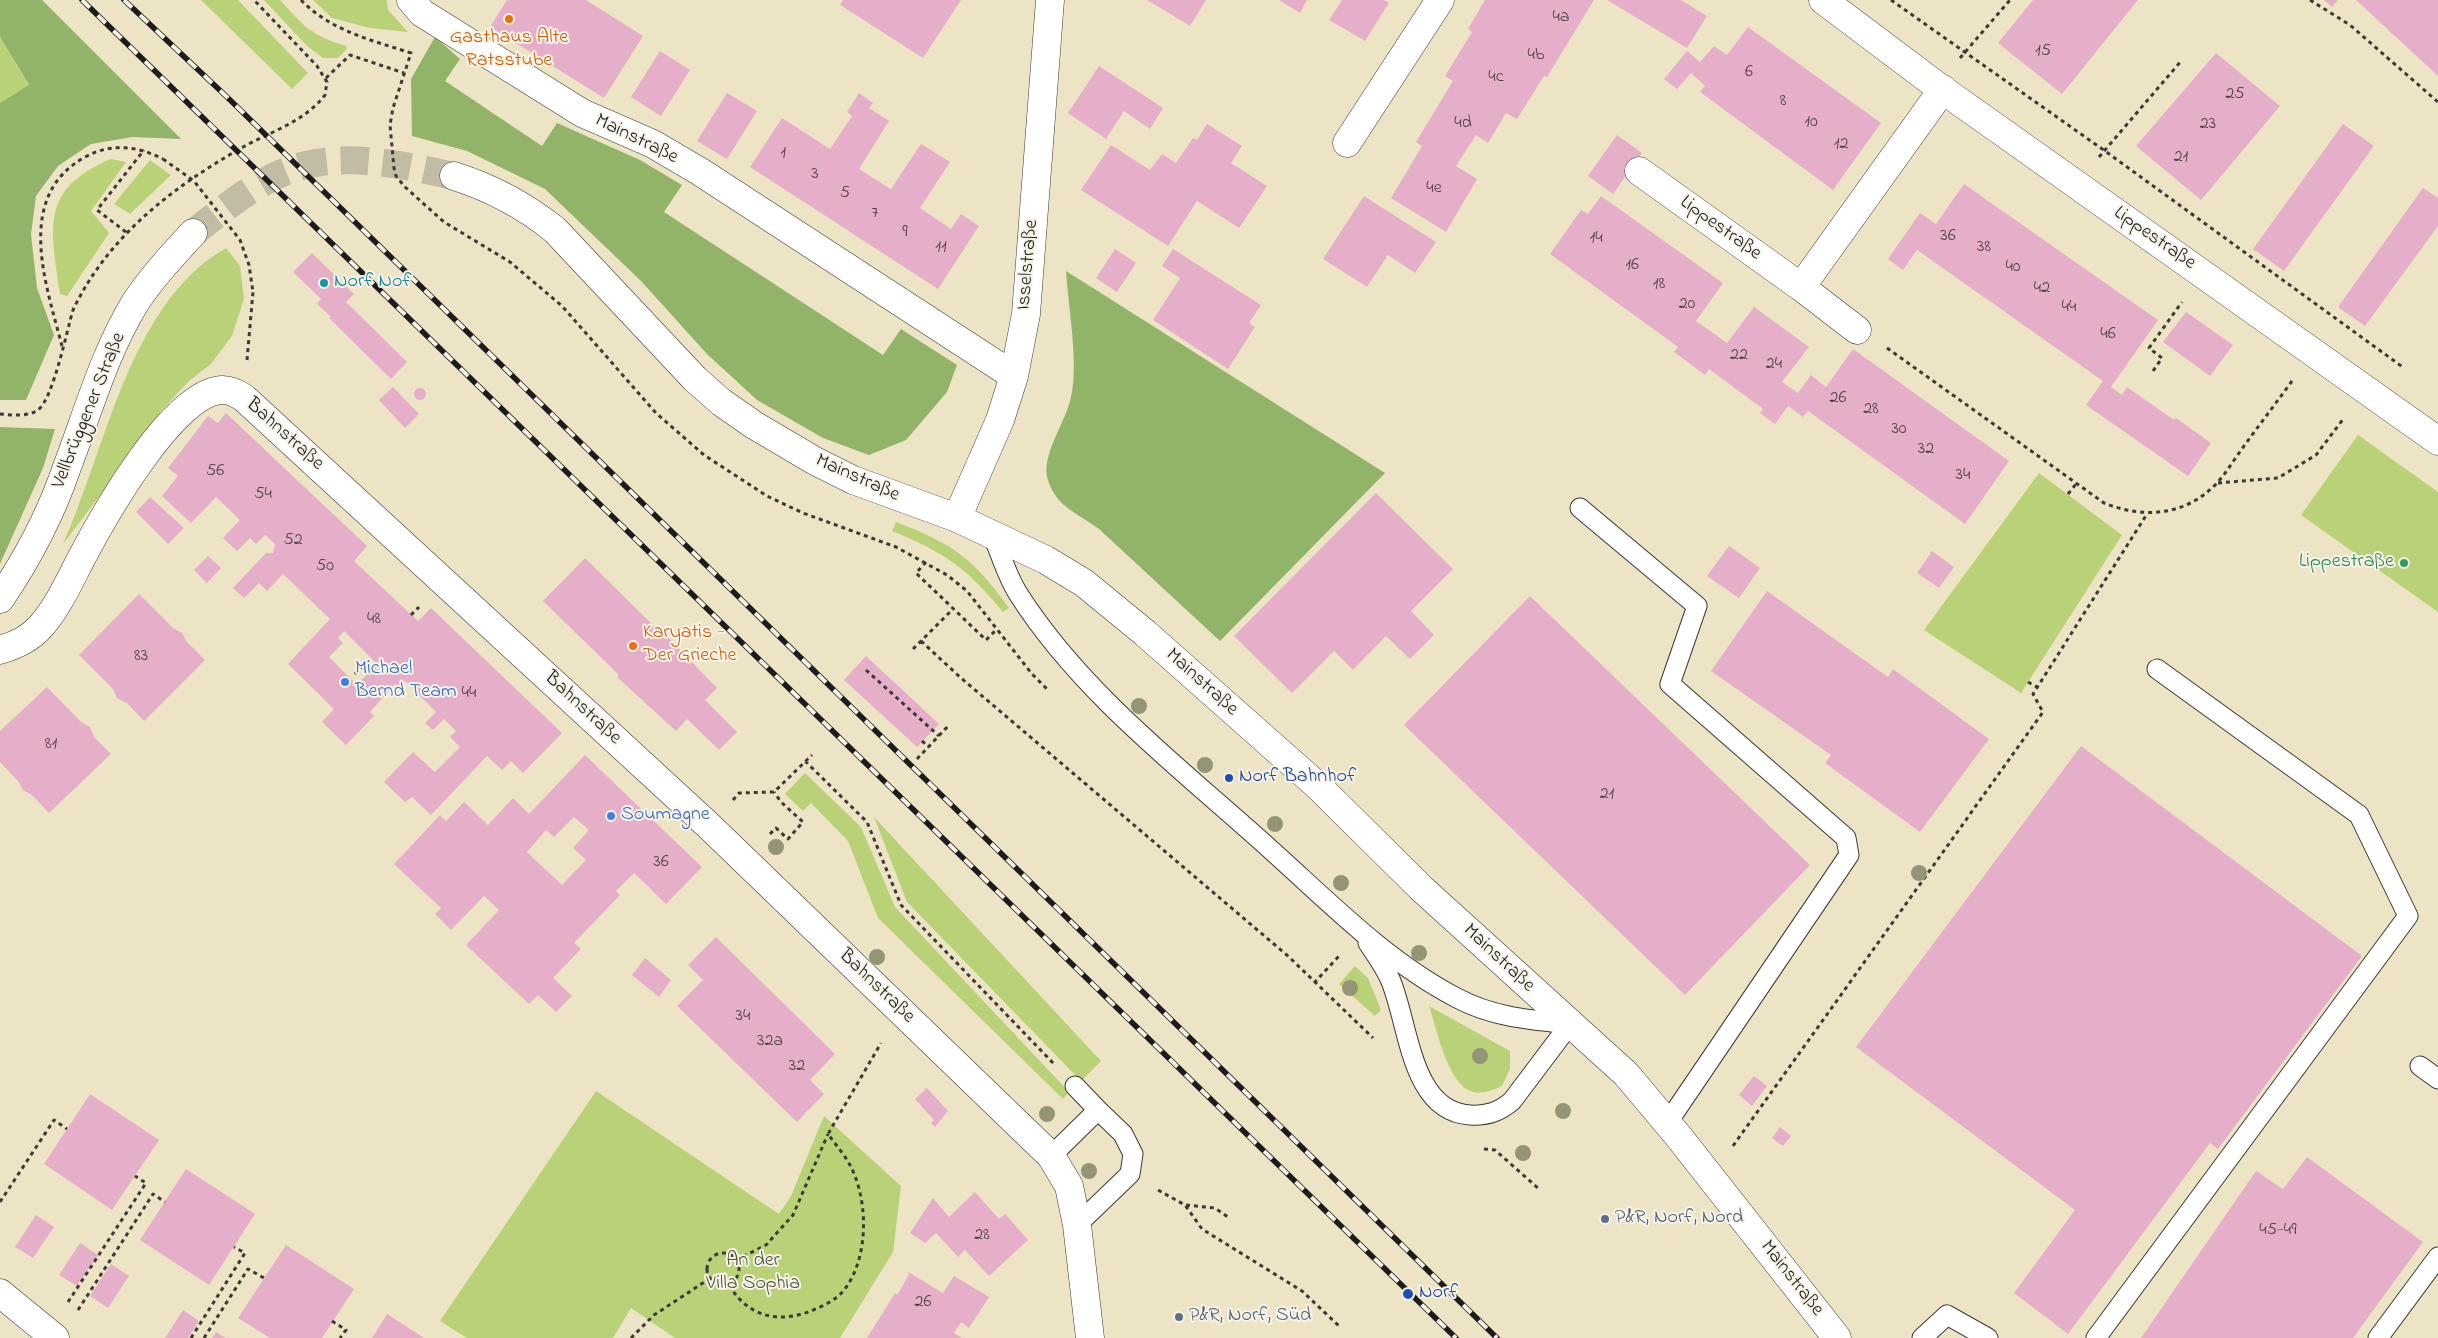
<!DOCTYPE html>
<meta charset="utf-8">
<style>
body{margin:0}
canvas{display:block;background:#ede4c6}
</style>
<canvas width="2438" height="1338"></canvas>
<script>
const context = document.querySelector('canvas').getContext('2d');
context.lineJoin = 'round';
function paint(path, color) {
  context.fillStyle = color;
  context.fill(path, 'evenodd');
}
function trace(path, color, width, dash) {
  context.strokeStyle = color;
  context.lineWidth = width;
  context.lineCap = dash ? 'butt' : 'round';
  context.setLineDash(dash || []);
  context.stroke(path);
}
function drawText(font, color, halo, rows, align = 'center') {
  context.font = font + ' "Indie Flower",sans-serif';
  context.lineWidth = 4;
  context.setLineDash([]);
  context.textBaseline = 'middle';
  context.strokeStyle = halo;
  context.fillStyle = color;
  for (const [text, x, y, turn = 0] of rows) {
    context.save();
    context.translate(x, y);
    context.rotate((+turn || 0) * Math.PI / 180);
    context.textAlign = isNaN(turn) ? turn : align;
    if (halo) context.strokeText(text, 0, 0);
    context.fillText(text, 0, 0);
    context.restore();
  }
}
paint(new Path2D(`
 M 201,0 L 238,0 L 308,73 L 292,89 Z
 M 264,0 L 280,0 C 304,26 310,35 346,46 L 347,49 L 338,58 L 323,58 L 307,46 Z
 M 313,0 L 387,0 L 388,10 L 408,32 L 370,28 L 332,18 Z
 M 0,37 L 29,86 L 0,103 Z
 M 111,159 L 126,162 L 91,211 L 109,233 L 67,296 L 60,294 C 51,228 39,189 111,159 Z
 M 150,160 L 171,175 L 130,214 L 114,204 Z
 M 226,248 L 240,266 L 244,299 L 232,336 L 211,364 L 189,381 L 161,411 L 108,485 L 63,544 C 106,450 129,303 226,248 Z
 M 2358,435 L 2438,492 L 2438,612 L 2301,515 Z
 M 2039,473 L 2122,535 L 2021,693 L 1924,630 Z
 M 896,522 C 952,543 974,559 1009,608 L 1003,612 C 966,567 945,553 892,531 Z
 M 805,773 L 861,827 L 895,907 L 1069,1092 L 1063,1099 L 878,918 L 848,841 L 811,803 L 803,811 L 785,794 Z
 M 874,817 L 1101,1061 L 1081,1081 L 907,902 Z
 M 1355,966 L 1368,978 L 1381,1010 L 1375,1016 L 1339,984 Z
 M 1429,1006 L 1510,1051 L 1510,1069 L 1502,1086 C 1491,1091 1479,1096 1468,1090 C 1446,1077 1437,1029 1429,1006 Z
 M 596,1091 L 779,1214 L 791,1196 L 824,1116 L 901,1186 L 893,1252 L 840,1338 L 675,1338 L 631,1308 L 613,1338 L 467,1338 L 440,1321 Z`), '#b9d277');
paint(new Path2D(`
 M 0,0 L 42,0 L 181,139 L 132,137 L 91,144 L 58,166 L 36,196 L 31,234 L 37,288 L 54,335 L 26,400 L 0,400 L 0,103 L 29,85 L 0,37 Z
 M 435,37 L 460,59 L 445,81 L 542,146 L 557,123 L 640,160 L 682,185 L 664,212 L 883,355 L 901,329 L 957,365 L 947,392 L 906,440 L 869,455 L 823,438 L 757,400 L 707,354 L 641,281 L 545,189 L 467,151 L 412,136 L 411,79 Z
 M 1066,271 L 1385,473 L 1220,641 L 1099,529 C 1079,514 1056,507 1048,480 C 1040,456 1066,422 1071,397 C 1079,365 1068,305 1066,271 Z
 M 0,427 L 55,429 L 43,468 L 0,564 Z`), '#92b468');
paint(new Path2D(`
 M 507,0 L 586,0 L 643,36 L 604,98 L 490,27 Z
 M 843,0 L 961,0 L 923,58 L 840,5 Z
 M 1147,0 L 1206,0 L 1190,26 Z
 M 1279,0 L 1307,0 L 1300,13 Z
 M 1342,0 L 1384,0 L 1389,3 L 1365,41 L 1329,20 Z
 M 1485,0 L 1594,0 L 1547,77 L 1544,76 L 1517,119 L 1506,113 L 1488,143 L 1476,135 L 1456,166 L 1477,179 L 1446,232 L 1391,198 L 1422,146 L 1416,142 L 1453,81 L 1445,76 L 1472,32 L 1468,29 Z
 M 1607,0 L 1681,0 L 1707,16 L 1687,48 Z
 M 2033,0 L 2138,0 L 2062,94 L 1998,43 Z
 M 2324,0 L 2338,0 L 2332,7 Z
 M 2356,0 L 2438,0 L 2438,76 Z
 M 1748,27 L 1881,123 L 1833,190 L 1700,92 L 1705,86 L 1691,73 L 1677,89 L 1664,79 L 1687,51 L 1700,62 L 1714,46 L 1727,55 Z
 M 660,51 L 690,70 L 661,116 L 631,97 Z
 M 2216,53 L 2280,106 L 2201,200 L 2136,146 Z
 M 1099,66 L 1163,108 L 1150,129 L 1124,111 L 1106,139 L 1068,113 Z
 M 727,93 L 757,111 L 727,159 L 697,141 Z
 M 859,93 L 873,103 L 869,108 L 889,121 L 859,169 L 891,189 L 921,144 L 950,162 L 920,208 L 951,229 L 961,214 L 979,226 L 938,289 L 750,167 L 782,118 L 830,149 L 852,116 L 847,112 Z
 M 1207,124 L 1242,146 L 1231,163 L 1267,186 L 1239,228 L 1197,201 L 1168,246 L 1081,190 L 1111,145 L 1150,170 L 1162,154 L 1176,163 L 1193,138 L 1197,140 Z
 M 2343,124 L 2374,146 L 2284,271 L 2253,249 Z
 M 1617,135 L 1642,153 L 1613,194 L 1588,176 Z
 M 1964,184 L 2158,320 L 2111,387 L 2122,395 L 2127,387 L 2174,420 L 2176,418 L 2211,443 L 2188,476 L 2086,405 L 2103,381 L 1917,250 L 1903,270 L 1888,259 L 1920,213 L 1936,224 Z
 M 2423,188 L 2438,198 L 2438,226 L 2365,326 L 2338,307 Z
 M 1364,196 L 1436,242 L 1415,273 L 1388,255 L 1367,287 L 1323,259 Z
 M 1601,196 L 1723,283 L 1696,321 L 1727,343 L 1754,307 L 1809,347 L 1782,382 L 1798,393 L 1811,375 L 1826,387 L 1853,349 L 2009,461 L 1965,524 L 1808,411 L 1803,417 L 1788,406 L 1775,424 L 1760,413 L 1763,409 L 1709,369 L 1705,375 L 1674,352 L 1678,347 L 1550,254 L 1581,210 L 1588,214 Z
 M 1115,249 L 1136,263 L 1117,292 L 1096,278 Z
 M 1173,249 L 1261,305 L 1249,323 L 1255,327 L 1228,369 L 1153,320 L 1180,278 L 1162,266 Z
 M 312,253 L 354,294 L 346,302 L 407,362 L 391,379 L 329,318 L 331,317 L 317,304 L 321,299 L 293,272 Z
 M 2186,312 L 2233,345 L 2210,376 L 2163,342 Z
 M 393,387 L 419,414 L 405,428 L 379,400 Z
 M414 394a6 6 0 1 1 12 0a6 6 0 1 1-12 0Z
 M 226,413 L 367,546 L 354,561 L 418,621 L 431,608 L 562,733 L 523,773 L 511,761 L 502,770 L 487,756 L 431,815 L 412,797 L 405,802 L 384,782 L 413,752 L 435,772 L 460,747 L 450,737 L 456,731 L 444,719 L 433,730 L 425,723 L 436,712 L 405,681 L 399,687 L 395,684 L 370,712 L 374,716 L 346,745 L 322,722 L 334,709 L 288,664 L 330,619 L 283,574 L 267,591 L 259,583 L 244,598 L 233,588 L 266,553 L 273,553 L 275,544 L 265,535 L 256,544 L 250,538 L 237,551 L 223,538 L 240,520 L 216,497 L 191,523 L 162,496 L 178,476 L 168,468 L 208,416 L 218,423 ZM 344,631 L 377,664 L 357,685 L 329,657 L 343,643 L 338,638 Z
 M 1376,493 L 1453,569 L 1411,611 L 1434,635 L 1410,659 L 1386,636 L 1353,670 L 1334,651 L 1292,693 L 1234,636 Z
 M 150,497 L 184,528 L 168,544 L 136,512 Z
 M 1729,546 L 1760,568 L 1739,598 L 1707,576 Z
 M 1932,551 L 1954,567 L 1939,588 L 1917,573 Z
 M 208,556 L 221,568 L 207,583 L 194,570 Z
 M 585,558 L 660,632 L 662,631 L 717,688 L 705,700 L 737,732 L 719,750 L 687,719 L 676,731 L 617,677 L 619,675 L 543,601 Z
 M 1767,591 L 1888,677 L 1893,669 L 1989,739 L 1920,832 L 1825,763 L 1831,755 L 1711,671 Z
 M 139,594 L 173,628 L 182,633 L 187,642 L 205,660 L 144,721 L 127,703 L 117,698 L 113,689 L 79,655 Z
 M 1530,596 L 1810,865 L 1685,995 L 1404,725 Z
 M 866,656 L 939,724 L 917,747 L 844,680 Z
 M 47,687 L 81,722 L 90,727 L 94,737 L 111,754 L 49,813 L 32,795 L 23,790 L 18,781 L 0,762 L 0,731 Z
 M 2081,746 L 2362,956 L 2218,1149 L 2210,1143 L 2068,1334 L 2014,1293 L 2075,1210 L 1856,1047 Z
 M 585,755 L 702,867 L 666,904 L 634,873 L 616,891 L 620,895 L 574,943 L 581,949 L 553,978 L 572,996 L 556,1012 L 538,995 L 529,1004 L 466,945 L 499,910 L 484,896 L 451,930 L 435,914 L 441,908 L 394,864 L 440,815 L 446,821 L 464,802 L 488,825 L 513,798 L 529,814 ZM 574,817 L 589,830 L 573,848 L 586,860 L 562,885 L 527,852 L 546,830 L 554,837 Z
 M 716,937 L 835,1054 L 810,1080 L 824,1094 L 797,1122 L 677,1006 L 703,980 L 688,965 Z
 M 645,958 L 671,980 L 659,997 L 632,975 Z
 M 1754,1076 L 1767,1086 L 1752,1106 L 1739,1095 Z
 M 927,1088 L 948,1111 L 935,1127 L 931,1123 L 934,1120 L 915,1099 Z
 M 90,1094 L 159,1140 L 112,1210 L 44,1164 Z
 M 1780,1127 L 1791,1136 L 1783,1146 L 1772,1138 Z
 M 2307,1157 L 2423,1242 L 2353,1338 L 2141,1338 L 2256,1171 L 2283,1189 Z
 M 186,1169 L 255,1214 L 209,1285 L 140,1240 Z
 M 975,1192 L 999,1219 L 1005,1214 L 1028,1240 L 989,1276 L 965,1250 L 958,1257 L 936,1233 L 925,1243 L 910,1233 L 933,1198 L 949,1217 Z
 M 36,1215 L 54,1227 L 33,1258 L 15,1247 Z
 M 80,1243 L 98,1255 L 77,1286 L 59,1275 Z
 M 286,1245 L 354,1289 L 322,1338 L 270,1338 L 238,1318 Z
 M 111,1264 L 129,1276 L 108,1308 L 90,1296 Z
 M 908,1272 L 943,1293 L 954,1276 L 989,1297 L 969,1328 L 961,1322 L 954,1333 L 962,1338 L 867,1338 L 895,1293 L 897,1295 L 909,1275 Z
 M 183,1310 L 199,1321 L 188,1338 L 165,1338 Z
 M 387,1314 L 421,1336 L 424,1338 L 372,1338 Z
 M 216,1332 L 226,1338 L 212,1338 Z`), '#e6afc9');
trace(new Path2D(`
 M 193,233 C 224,209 255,182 292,169 C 344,151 403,165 454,176`), '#c3bca4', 28, [28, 14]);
const service = new Path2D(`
 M 1580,508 L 1697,606 L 1670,684 L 1846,838 L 1849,855 L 1668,1122
 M 992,534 C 1001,554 1007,577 1019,595 C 1082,694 1184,771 1270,849 C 1329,902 1386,961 1457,998 C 1492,1017 1531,1020 1570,1024
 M 1368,943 C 1376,955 1384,966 1390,979 C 1409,1022 1410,1112 1470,1115 C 1487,1116 1499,1112 1512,1101 L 1570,1024
 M 2420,1066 L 2438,1079
 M 1075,1086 L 1098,1110
 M 1051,1156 L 1098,1110 L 1123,1134 L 1133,1154 L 1130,1174 L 1077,1225
 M 1922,1338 L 1947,1315 L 1988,1338
 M 2096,1338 L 2408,916 L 2359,815 L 2157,669
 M 2378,1338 L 2438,1257`);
const minor = new Path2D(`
 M 411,0 L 422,13 L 582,113 L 653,144 L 699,171 L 1014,376
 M 1823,0 L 1936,85 L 2438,441
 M 1347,143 L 1440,0
 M 1639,171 L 1801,287 L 1943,89
 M 1801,287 L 1857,330
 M 957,518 L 1000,420 L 1014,376 L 1026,314 L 1050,0
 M 0,650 C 16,645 30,639 42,625 C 59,605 70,580 82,557 C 103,517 174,390 223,390 C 231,390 238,394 244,398 L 709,826 L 1051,1156 L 1069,1186 L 1077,1225 L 1090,1338
 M 0,1293 L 55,1338`);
const tertiary = new Path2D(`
 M 454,176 C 492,188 524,205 555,230 L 695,379 L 721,402 L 754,425 L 815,461 L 853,480 L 957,518 L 1046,560 L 1084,583 L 1145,633 L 1319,787 L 1421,888 L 1626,1074 L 1679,1137 L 1837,1338
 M 0,599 C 28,558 51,514 67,467 C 88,412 104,354 135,303 C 152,277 172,256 193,233`);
trace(service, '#3b3a36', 21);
trace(minor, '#3b3a36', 29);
trace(tertiary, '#3b3a36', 29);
trace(new Path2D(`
 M 301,0 C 331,31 371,40 411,53 L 393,108 L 390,125 L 394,168 L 396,176 L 405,187 L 444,222 L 510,262 L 562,306 L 656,413 L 704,455 L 767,496 L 803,513 L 896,547 L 947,575 L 967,591 L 1032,674 L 1048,690
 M 1891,0 L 2105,151 L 2404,368
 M 2310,0 L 2350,25 L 2438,102
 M 1960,58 L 2010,0
 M 326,78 L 350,55 L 404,73
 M 2099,157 L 2182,60
 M 126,232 L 97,210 L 144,150
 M 62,346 C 46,284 13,195 87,156 C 112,143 138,146 163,159
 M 1887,348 L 2104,503 C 2144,519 2186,516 2217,483 C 2227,472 2235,458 2244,446 C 2260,424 2276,403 2292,381
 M 247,360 L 253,292
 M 2153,371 L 2162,358 L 2149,348 L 2182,302
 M 0,414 C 12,415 28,417 38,410 C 53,399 67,330 73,310 C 108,236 173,187 243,147 C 272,131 304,122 325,95 L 327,82 L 317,66 L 254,0
 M 2218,483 L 2278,478 L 2316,455 L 2344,418
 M 2068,494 L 2076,484
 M 926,562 L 916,573 L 986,640 L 996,630
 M 411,615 L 419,607
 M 921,641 L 961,678 L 1288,956 L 1373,1038
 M 913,649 L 953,609
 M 866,670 L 939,736
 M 355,674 L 371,657
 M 2028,682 L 2037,687
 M 922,741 L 929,747
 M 917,759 L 949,725
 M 805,761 L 867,822 L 901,905 L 1054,1064
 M 733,800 L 739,793 L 774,792 L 812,755
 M 770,834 L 776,828 L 788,839 L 803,822 L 781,802 L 774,792
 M 1314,983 L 1339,956
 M 1733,1146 L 2043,712 L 2033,694 L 2147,514
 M 1484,1149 L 1495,1150 L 1539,1189
 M 1158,1190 L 1185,1205 L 1202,1229 L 1302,1291 L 1340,1327
 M 0,1202 L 54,1120 L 67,1129
 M 1186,1205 L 1215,1208 L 1228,1217
 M707 1269a16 16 0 1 1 32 0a16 16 0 1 1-32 0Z
 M 736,1260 L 766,1245 L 793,1215 L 828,1134
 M 729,1285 C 750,1320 783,1324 818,1308 C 829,1303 840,1297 847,1286 C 869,1253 868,1199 850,1165 C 844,1154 835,1144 828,1134 L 881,1043
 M 68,1302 L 146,1183 L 135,1176
 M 78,1310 L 153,1194 L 165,1202
 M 332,1321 L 346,1330 L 340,1338
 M 191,1338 L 245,1253 L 234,1247
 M 204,1338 L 248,1269 L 264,1278
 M 631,1338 L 654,1315 L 709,1279`), '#3b3a36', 3, [4, 4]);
trace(service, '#fff', 19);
trace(minor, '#fff', 28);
trace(tertiary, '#fff', 28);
const rail = new Path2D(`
 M 82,0 L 1456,1338
 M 124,0 L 227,97 L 1497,1338`);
trace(rail, '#1c1c1c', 5.5);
trace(rail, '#f7f3e8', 4, [11]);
trace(new Path2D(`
 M 163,159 L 194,181 L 240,240 L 249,265 L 253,292`), '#3b3a36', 3, [4, 4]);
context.fillStyle = '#949477';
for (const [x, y] of [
 [1139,706],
 [1205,765],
 [1275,824],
 [776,847],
 [1919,873],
 [1341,883],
 [1419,953],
 [877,957],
 [1350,988],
 [1480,1056],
 [1563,1111],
 [1047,1114],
 [1523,1153],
 [1089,1171]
]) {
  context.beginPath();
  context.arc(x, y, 8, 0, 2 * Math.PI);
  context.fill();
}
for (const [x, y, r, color] of [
 [509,19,5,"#e8710a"],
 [324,283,5,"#0f9aa8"],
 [2404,563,5,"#2e9e5b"],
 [633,646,5,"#e8710a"],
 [345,682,5,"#3f7fe0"],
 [1229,778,5,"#1a4fb4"],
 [611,816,5,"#3f7fe0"],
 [1605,1219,5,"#5c6f8a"],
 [1408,1294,6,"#1a4fb4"],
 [1179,1317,5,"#5c6f8a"]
]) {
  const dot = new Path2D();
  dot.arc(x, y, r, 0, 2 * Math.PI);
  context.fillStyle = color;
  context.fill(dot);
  trace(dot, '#f7f3e8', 2);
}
drawText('18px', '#4e4147', null, [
 ["4a",1561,18],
 ["15",2043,52],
 ["4b",1536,56],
 ["6",1749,73],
 ["4c",1496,78],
 ["25",2235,95],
 ["8",1783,102],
 ["10",1811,123],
 ["4d",1463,124],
 ["23",2208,125],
 ["12",1841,145],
 ["1",783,154],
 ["21",2181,158],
 ["3",815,175],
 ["4e",1434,189],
 ["5",845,194],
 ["7",875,214],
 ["9",905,233],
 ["36",1948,237],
 ["14",1596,239],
 ["11",941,248],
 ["38",1984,248],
 ["16",1632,266],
 ["40",2013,268],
 ["18",1659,285],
 ["42",2042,289],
 ["20",1687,305],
 ["44",2069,308],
 ["46",2108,335],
 ["22",1739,356],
 ["24",1774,365],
 ["26",1838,399],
 ["28",1871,410],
 ["30",1899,430],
 ["32",1926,450],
 ["56",215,472],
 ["34",1963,476],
 ["54",263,495],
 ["52",293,541],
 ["50",325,567],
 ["48",374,620],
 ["83",141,657],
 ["44",469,694],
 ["81",51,745],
 ["21",1607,795],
 ["36",661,863],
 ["34",743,1017],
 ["32a",770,1042],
 ["32",797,1067],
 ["45-49",2278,1231],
 ["28",982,1236],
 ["26",923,1303]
]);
drawText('20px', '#c56008', '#f7f3e8', [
 ["Gasthaus Alte",509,39],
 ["Ratsstube",509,62],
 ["Karyatis -",643,634,"left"],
 ["Der Grieche",643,657,"left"]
]);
drawText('20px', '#1c1c1c', '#f7f3e8', [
 ["Mainstraße",636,140,26],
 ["Lippestraße",1720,229,36],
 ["Lippestraße",2154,239,35],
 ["Isselstraße",1029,265,-85],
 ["Vellbrüggener Straße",90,411,-68],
 ["Bahnstraße",284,435,42],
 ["Mainstraße",857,479,24],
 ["Mainstraße",1201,683,42],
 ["Bahnstraße",582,709,43],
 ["Mainstraße",1498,959,43],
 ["Bahnstraße",876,987,44],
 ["Mainstraße",1791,1279,52]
]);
drawText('20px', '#0d838f', '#f7f3e8', [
 ["Norf Nof",334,283]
], 'left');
drawText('20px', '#27864d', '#f7f3e8', [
 ["Lippestraße",2394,563]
], 'right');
drawText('20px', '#366cbe', '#f7f3e8', [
 ["Michael",355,670],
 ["Bernd Team",355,693],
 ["Soumagne",621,816]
], 'left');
drawText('20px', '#164399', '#f7f3e8', [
 ["Norf Bahnhof",1239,778],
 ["Norf",1419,1294]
], 'left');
drawText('20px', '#4e5e75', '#f7f3e8', [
 ["P&R, Norf, Nord",1615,1219],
 ["P&R, Norf, Süd",1189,1317]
], 'left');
drawText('20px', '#4b5337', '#f7f3e8', [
 ["An der",753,1262],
 ["Villa Sophia",753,1285]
]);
</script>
